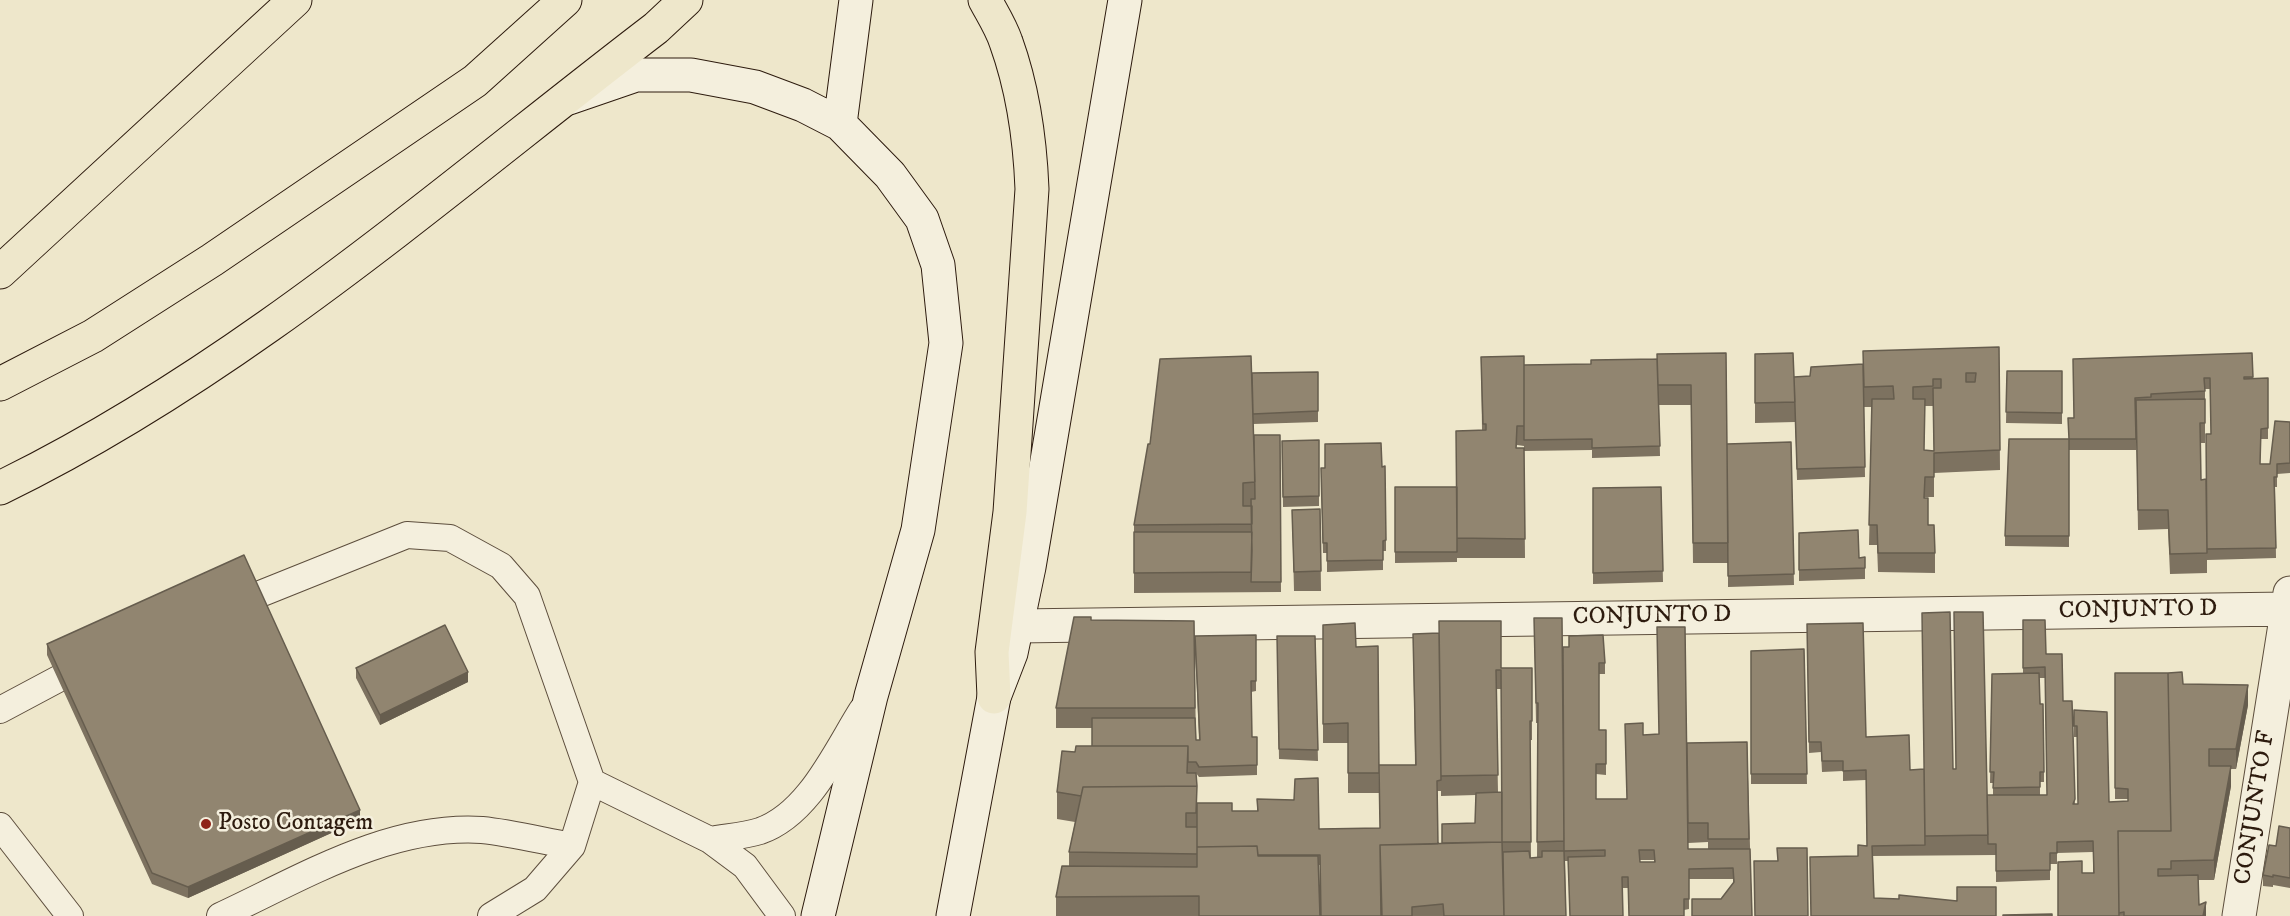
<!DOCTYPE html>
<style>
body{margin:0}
canvas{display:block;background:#eee7cb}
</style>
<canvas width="2290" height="916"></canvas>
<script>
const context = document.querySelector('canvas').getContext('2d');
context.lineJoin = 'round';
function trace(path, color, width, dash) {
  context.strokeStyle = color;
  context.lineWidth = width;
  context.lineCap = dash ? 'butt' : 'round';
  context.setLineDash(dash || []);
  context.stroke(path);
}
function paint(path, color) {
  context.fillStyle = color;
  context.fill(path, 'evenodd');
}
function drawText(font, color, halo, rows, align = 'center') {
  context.font = font + ' "IM FELL DW Pica",serif';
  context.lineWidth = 5;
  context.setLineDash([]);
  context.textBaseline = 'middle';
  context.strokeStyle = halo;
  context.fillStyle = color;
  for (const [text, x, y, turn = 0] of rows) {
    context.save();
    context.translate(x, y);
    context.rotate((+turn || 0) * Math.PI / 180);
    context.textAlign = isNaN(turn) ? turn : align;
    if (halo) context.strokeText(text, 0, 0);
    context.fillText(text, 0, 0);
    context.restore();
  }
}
const service = new Path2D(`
 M 230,606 L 407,535 L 450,538 L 501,566 L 527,596 L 592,782 L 710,840 L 745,866 L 782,916
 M 0,710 L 90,662
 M 0,826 L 70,916
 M 710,840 C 726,837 744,836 760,831 C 809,814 836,751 862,710
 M 220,916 C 302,878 389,824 482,830 C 512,833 543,841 572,846
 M 491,916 L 535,889 L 572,846 L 592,782`);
const minor = new Path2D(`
 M 1017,626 L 2288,609
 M 2239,916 L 2290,593`);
const secondary = new Path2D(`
 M 569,98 L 636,75 L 691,75 L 755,87 L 803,105 L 840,124 L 890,175 L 922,219 L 938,265 L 946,343 L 918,530 L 871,696 L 818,916
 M 840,124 L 856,0
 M 953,916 L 994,697 L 1011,653 L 1029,567 L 1125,0`);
const primary = new Path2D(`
 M 985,0 C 992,13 1001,27 1006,42 C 1023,89 1030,139 1032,189 L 1010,512 L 992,652 L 994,697
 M 0,272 L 295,0
 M 0,384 L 93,336 L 212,260 L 475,81 L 565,0
 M 0,488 C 242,370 444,190 656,28 L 686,0`);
trace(service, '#5d4e3d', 28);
trace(minor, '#5d4e3d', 35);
trace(secondary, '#2d1b0e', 35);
trace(primary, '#2d1b0e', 35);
trace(service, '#f4efdd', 26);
trace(minor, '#f4efdd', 33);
trace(secondary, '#f4efdd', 33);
trace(primary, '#eee7cb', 33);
paint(new Path2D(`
 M 1999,347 L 2000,470 L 1934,473 L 1934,497 L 1925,497 L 1928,525 L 1935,553 L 1935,573 L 1878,572 L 1877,545 L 1869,545 L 1872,407 L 1864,407 L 1865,477 L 1797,480 L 1795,416 L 1795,422 L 1755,423 L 1755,354 L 1794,377 L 1810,376 L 1863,364 ZM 1925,406 L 1933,406 L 1934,451 L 1924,450 Z
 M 1726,353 L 1727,444 L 1791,442 L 1794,585 L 1728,587 L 1728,557 L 1728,563 L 1693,563 L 1691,405 L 1659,405 L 1660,456 L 1592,458 L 1592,450 L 1524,451 L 1525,558 L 1457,558 L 1457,550 L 1457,562 L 1395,563 L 1395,487 L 1456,487 L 1482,430 L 1481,357 L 1524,365 L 1591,364 ZM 1517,445 L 1524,446 L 1524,448 L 1516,448 Z
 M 2252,353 L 2253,379 L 2268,378 L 2268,439 L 2261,439 L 2260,464 L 2270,464 L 2290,422 L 2290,473 L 2277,474 L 2277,487 L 2275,487 L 2276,558 L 2207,560 L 2207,573 L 2170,574 L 2168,529 L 2138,530 L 2136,408 L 2136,450 L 2069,450 L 2069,547 L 2005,546 L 2005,536 L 2069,439 L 2074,418 ZM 2205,389 L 2210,389 L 2211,434 L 2206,480 L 2201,480 L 2200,443 L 2205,443 Z
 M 2007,371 L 2062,371 L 2062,424 L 2006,423 Z
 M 1318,372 L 1318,422 L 1253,424 L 1254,435 L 1280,435 L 1281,592 L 1134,593 L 1134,525 L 1150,444 L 1252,373 Z
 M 1319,440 L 1319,506 L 1283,507 L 1282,441 Z
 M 1321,479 L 1386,540 L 1386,551 L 1383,551 L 1383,570 L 1327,572 L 1327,553 L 1323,553 Z
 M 1661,487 L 1663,582 L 1593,584 L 1593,488 Z
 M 1320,509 L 1321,591 L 1294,591 L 1292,510 Z
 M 1799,533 L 1859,558 L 1865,557 L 1865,579 L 1799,581 Z
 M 1534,618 L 1563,665 L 1605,663 L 1605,674 L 1599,674 L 1599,730 L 1606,730 L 1606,775 L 1596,774 L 1596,799 L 1627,799 L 1643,735 L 1687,748 L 1747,742 L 1752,916 L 1721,899 L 1733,883 L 1733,879 L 1689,879 L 1689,909 L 1684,910 L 1628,888 L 1622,888 L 1568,861 L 1565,861 L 1566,916 L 1381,916 L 1320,865 L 1318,865 L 1320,916 L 1056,916 L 1056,897 L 1069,866 L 1069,852 L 1075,822 L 1057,819 L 1057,792 L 1075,752 L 1092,746 L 1092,728 L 1056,728 L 1056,708 L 1091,620 L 1194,621 L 1196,740 L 1199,740 L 1195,646 L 1256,635 L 1256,691 L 1251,692 L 1252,737 L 1257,737 L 1257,775 L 1199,777 L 1196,773 L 1188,773 L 1197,803 L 1232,811 L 1257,811 L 1257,799 L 1319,829 L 1380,828 L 1415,765 L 1413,634 L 1501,668 L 1532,668 L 1532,740 L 1530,740 L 1531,858 L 1537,858 L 1538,723 L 1536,723 ZM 1496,689 L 1501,689 L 1502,792 L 1498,792 ZM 1437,791 L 1441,791 L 1441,796 L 1476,795 L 1475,823 L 1442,843 L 1438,844 ZM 1708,842 L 1708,849 L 1688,849 L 1688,843 ZM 1640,860 L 1654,860 L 1654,862 L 1640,862 Z
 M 2023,620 L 2046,654 L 2063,701 L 2075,804 L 2078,804 L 2077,737 L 2074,737 L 2074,710 L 2109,802 L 2128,801 L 2128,799 L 2115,799 L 2115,673 L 2183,684 L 2248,705 L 2236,769 L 2231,769 L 2231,786 L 2214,880 L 2198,880 L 2199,905 L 2206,916 L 2058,916 L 2082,873 L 2093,873 L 2093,852 L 2057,853 L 2057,864 L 2050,864 L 2050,880 L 1996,882 L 1996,855 L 1873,856 L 1874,898 L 1811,916 L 1858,856 L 1867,846 L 1866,780 L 1843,781 L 1843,771 L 1822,772 L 1821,752 L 1809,753 L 1807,624 L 1866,737 L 1910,770 L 1953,769 L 1987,795 L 1993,795 L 1993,783 L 1990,783 L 1992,674 L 2023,674 ZM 2039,678 L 2045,678 L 2047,795 L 2040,795 L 2040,782 L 2044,782 L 2044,772 Z
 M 1323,625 L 1356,647 L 1378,646 L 1379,793 L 1348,793 L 1348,743 L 1323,743 Z
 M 1277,636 L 1315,636 L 1318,761 L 1279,759 Z
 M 47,644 L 360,820 L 188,898 L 152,884 L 47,655 Z
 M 1804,649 L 1807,784 L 1751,784 L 1751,651 Z
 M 356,668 L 468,682 L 380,725 L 356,678 Z
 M 2290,828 L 2290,888 L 2273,885 L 2273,887 L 2263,886 L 2263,875 L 2276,846 Z`), '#7d7260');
paint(new Path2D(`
 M 468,672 L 468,682 L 380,725 L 380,715 Z
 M 2248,685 L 2248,705 L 2236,769 L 2236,749 Z
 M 2231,766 L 2231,786 L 2214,880 L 2214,860 Z
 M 360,810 L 360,820 L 188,898 L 188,887 Z
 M 2206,902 L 2206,916 L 2203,916 Z`), '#665d4e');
const building = new Path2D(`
 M 1999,347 L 2000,450 L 1934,453 L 1934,477 L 1925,477 L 1924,498 L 1928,498 L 1928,525 L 1934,525 L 1935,553 L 1878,553 L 1877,525 L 1869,525 L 1872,399 L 1894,399 L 1893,386 L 1864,387 L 1863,351 ZM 1966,373 L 1976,373 L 1975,382 L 1966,382 ZM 1933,379 L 1941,379 L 1941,388 L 1933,388 L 1934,451 L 1924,450 L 1925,399 L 1913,399 L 1913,387 L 1933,386 Z
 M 1726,353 L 1728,543 L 1693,543 L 1691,385 L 1658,385 L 1657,354 Z
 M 1793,353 L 1795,402 L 1755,403 L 1755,354 Z
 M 2252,353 L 2253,377 L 2244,377 L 2244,379 L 2268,378 L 2268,428 L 2261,429 L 2260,464 L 2270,464 L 2275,421 L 2290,422 L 2290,463 L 2277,464 L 2277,477 L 2274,477 L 2276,548 L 2207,549 L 2206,434 L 2211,434 L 2210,378 L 2204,378 L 2205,391 L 2151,394 L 2151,397 L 2135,398 L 2136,439 L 2069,439 L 2069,536 L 2005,536 L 2009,439 L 2069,439 L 2068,418 L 2074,418 L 2073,359 Z
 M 1251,356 L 1255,482 L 1243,483 L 1243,506 L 1252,506 L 1252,524 L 1134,525 L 1148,444 L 1150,444 L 1160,359 Z
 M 1524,356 L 1524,426 L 1517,426 L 1516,448 L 1524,448 L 1525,539 L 1457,538 L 1456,431 L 1486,430 L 1486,424 L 1483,424 L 1481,357 Z
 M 1657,359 L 1660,446 L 1592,448 L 1592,439 L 1524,440 L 1524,365 L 1591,364 L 1591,360 Z
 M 1863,364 L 1865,467 L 1797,469 L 1794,377 L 1810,376 L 1811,367 Z
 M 2007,371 L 2062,371 L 2062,413 L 2006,412 Z
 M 1318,372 L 1318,411 L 1253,414 L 1252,373 Z
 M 2205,399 L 2205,423 L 2200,423 L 2201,480 L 2206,479 L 2207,553 L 2170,554 L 2168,510 L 2138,510 L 2136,400 Z
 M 1254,435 L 1280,435 L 1281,582 L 1251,582 L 1252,551 L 1251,499 L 1255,499 Z
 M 1319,440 L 1319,496 L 1283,497 L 1282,441 Z
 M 1791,442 L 1794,574 L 1728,576 L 1727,444 Z
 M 1381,443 L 1382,467 L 1385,466 L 1386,540 L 1383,541 L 1383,560 L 1327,561 L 1327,543 L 1323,543 L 1321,468 L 1325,468 L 1325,444 Z
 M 1395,487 L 1457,487 L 1457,552 L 1395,552 Z
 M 1661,487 L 1663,571 L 1593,573 L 1593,488 Z
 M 1320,509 L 1321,571 L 1294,572 L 1292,510 Z
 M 1858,530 L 1859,558 L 1865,557 L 1865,568 L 1799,570 L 1799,533 Z
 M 1134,532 L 1252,532 L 1251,572 L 1134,573 Z
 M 244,555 L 360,810 L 188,887 L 152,873 L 47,644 Z
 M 1950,612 L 1953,769 L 1956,769 L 1954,612 L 1983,612 L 1988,835 L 1925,836 L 1922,613 Z
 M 1074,617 L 1091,617 L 1091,620 L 1194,621 L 1195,708 L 1056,708 Z
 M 1534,618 L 1562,618 L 1564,841 L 1537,842 L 1538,703 L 1536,703 Z
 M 2023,620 L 2045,620 L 2046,654 L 2062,654 L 2063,701 L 2072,701 L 2075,799 L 2073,804 L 2078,804 L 2077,726 L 2074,726 L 2074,710 L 2107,712 L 2109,802 L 2128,801 L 2128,789 L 2115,788 L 2115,673 L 2168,673 L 2171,831 L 2118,831 L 2119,916 L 2058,916 L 2058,862 L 2082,861 L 2082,873 L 2094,873 L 2093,841 L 2057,842 L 2057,853 L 2050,853 L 2050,870 L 1996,871 L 1996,844 L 1988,844 L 1987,795 L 2047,795 L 2045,667 L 2023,668 Z
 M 1439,621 L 1501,621 L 1501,668 L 1532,668 L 1532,721 L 1530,721 L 1531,842 L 1502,842 L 1501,670 L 1496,670 L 1498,775 L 1441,776 Z
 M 1355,623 L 1356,647 L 1378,646 L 1379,773 L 1348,773 L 1348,723 L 1323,724 L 1323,625 Z
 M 1863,623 L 1866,737 L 1909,735 L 1910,770 L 1924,769 L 1924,770 L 1925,845 L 1872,846 L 1874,898 L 1899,899 L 1899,895 L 1957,901 L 1957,887 L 1996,887 L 1996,916 L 1811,916 L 1810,857 L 1858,856 L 1858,845 L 1867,846 L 1866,770 L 1843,771 L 1843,761 L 1822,761 L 1821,742 L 1809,742 L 1807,624 Z
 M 445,625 L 468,672 L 380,715 L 356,668 Z
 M 1657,627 L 1685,627 L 1688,849 L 1750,849 L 1752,916 L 1692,916 L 1692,899 L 1721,899 L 1734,882 L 1733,868 L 1689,869 L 1689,899 L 1684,899 L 1684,916 L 1629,916 L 1628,877 L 1622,877 L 1623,916 L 1570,916 L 1568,857 L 1605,856 L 1605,850 L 1564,851 L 1563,647 L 1569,647 L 1569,636 L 1603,635 L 1605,663 L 1599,663 L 1599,730 L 1606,730 L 1606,764 L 1596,764 L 1596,799 L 1627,799 L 1625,724 L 1643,723 L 1643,735 L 1659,734 ZM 1639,850 L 1654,850 L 1655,862 L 1640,862 Z
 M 1439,633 L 1441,780 L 1437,781 L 1438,844 L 1380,845 L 1381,916 L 1321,916 L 1320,855 L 1258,855 L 1257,846 L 1197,847 L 1197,803 L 1232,803 L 1232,811 L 1258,811 L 1257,799 L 1294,800 L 1295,779 L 1318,778 L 1319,829 L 1380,828 L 1379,765 L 1416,765 L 1413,634 Z
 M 1256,635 L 1256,681 L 1251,681 L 1252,737 L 1257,737 L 1257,765 L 1199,767 L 1196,762 L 1188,762 L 1188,746 L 1092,746 L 1092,718 L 1195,718 L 1196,740 L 1200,740 L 1195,636 Z
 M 1277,636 L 1315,636 L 1318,750 L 1279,749 Z
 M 1804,649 L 1807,774 L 1751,774 L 1751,651 Z
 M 2182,672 L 2183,684 L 2248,685 L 2236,749 L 2209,749 L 2209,766 L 2231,766 L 2214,860 L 2171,861 L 2171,869 L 2158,869 L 2158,876 L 2198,875 L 2199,905 L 2206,902 L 2203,916 L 2124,916 L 2124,912 L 2119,913 L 2118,831 L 2171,831 L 2168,673 Z
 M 2039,673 L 2040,704 L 2043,704 L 2044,772 L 2040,772 L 2040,787 L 1993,788 L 1994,772 L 1990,772 L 1992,674 Z
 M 1747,742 L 1749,839 L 1708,839 L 1708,823 L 1688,823 L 1687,743 Z
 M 1076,746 L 1188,746 L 1187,773 L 1196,773 L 1197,786 L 1083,787 L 1081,796 L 1057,792 L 1062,751 L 1075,752 Z
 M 1197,786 L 1196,813 L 1186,813 L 1186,827 L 1197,827 L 1197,854 L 1069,852 L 1083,787 Z
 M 1502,792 L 1502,842 L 1442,843 L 1442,824 L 1475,823 L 1476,793 Z
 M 2279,826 L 2290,828 L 2290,878 L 2273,875 L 2273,877 L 2263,875 L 2269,845 L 2276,846 Z
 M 1502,842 L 1504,916 L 1444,916 L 1443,904 L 1412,907 L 1412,916 L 1382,916 L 1380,845 Z
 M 1257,846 L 1258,856 L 1318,856 L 1320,916 L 1199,916 L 1199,896 L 1056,897 L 1062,866 L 1197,867 L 1197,847 Z
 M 1777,848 L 1807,848 L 1808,916 L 1755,916 L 1754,861 L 1778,861 Z
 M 1529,851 L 1530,858 L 1542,857 L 1542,851 L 1564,851 L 1566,916 L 1504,916 L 1503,852 Z
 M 2052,914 L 2052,916 L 2003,916 L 2003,915 Z`);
paint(building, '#918570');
trace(building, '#665d4e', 1.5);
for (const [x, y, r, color] of [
 [206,824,6,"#8f2418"]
]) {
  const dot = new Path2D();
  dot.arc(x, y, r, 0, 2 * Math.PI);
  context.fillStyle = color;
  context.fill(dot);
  trace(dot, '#f4efdd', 2);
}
drawText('24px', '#2d1b0e', '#f4efdd', [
 ["CONJUNTO D",2138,611,-1],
 ["CONJUNTO D",1652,617,-1],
 ["CONJUNTO F",2256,808,-81]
]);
drawText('24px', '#2d1b0e', '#f4efdd', [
 ["Posto Contagem",218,824]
], 'left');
</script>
